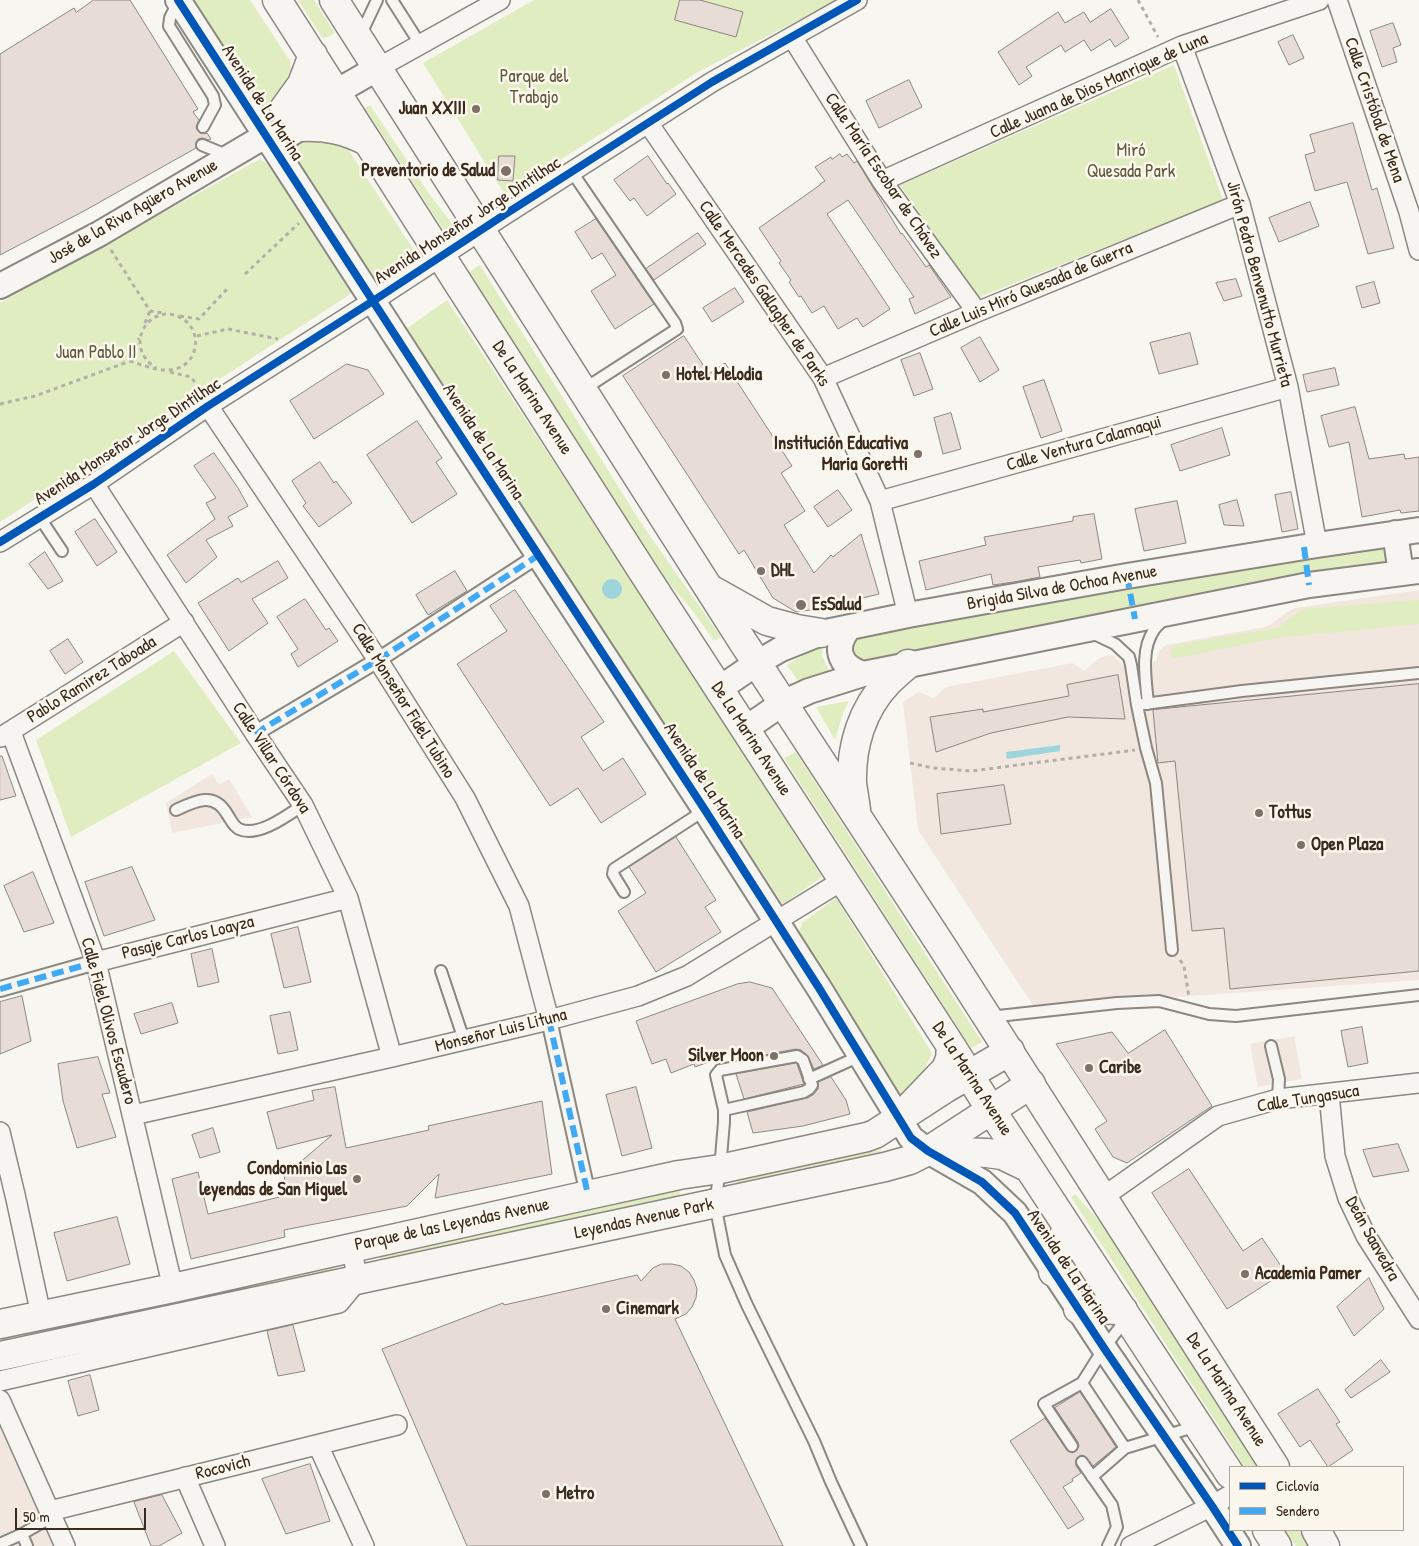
<!DOCTYPE html>
<meta charset="utf-8">
<style>
body{margin:0}
#map{position:relative;width:1419px;height:1546px;overflow:hidden;background:#f8f6f0;font-family:"Patrick Hand",sans-serif}
canvas{display:block}
.legend{position:absolute;left:1229px;top:1466px;width:175px;height:65px;box-sizing:border-box;background:#fbf7ec;border:1px solid #aea59a;margin:0;padding:6px 9px;list-style:none;font-size:15px;color:#3b2a1e}
.legend li{display:flex;align-items:center;gap:10px;height:25px}
.legend b{width:25px;border:1px solid #aea59a}
.scale{position:absolute;left:15px;top:1508px;width:131px;height:22px;box-sizing:border-box;border:2px solid #3b2a1e;border-top:0;padding-left:6px;font-size:15px;line-height:18px;white-space:nowrap;color:#3b2a1e;-webkit-text-stroke:4px #fbf7ec;paint-order:stroke}
</style>
<div id="map">
<canvas width="1419" height="1546"></canvas>
<ul class="legend">
<li><b style="height:6px;background:#0057b8"></b>Ciclovía</li>
<li><b style="height:6px;background:#3fa9f5"></b>Sendero</li>
</ul>
<div class="scale">50 m</div>
</div>
<script>
const context = document.querySelector('canvas').getContext('2d');
context.lineJoin = 'round';
function paint(path, color) {
  context.fillStyle = color;
  context.fill(path, 'evenodd');
}
function trace(path, color, width, dash) {
  context.strokeStyle = color;
  context.lineWidth = width;
  context.lineCap = dash ? 'butt' : 'round';
  context.setLineDash(dash || []);
  context.stroke(path);
}
function drawText(font, color, halo, rows, align = 'center') {
  context.font = font + ' "Patrick Hand",sans-serif';
  context.lineWidth = 5;
  context.setLineDash([]);
  context.textBaseline = 'middle';
  context.strokeStyle = halo;
  context.fillStyle = color;
  for (const [text, x, y, turn = 0] of rows) {
    context.save();
    context.translate(x, y);
    context.rotate((+turn || 0) * Math.PI / 180);
    context.textAlign = isNaN(turn) ? turn : align;
    if (halo) context.strokeText(text, 0, 0);
    context.fillText(text, 0, 0);
    context.restore();
  }
}
paint(new Path2D(`
 M 1419,590 L 1419,980 L 1034,1007 L 918,830 L 903,702 L 918,692 L 934,698 L 946,687 L 1073,663 L 1084,671 L 1098,659 L 1108,655 L 1114,655 L 1123,666 L 1156,661 L 1159,651 L 1166,645 L 1265,627 L 1274,622 L 1290,610 L 1296,608 Z
 M 212,774 L 219,785 L 229,779 L 252,817 L 172,833 L 166,803 Z
 M 1294,1036 L 1302,1079 L 1258,1087 L 1250,1044 Z
 M 0,1426 L 53,1546 L 0,1546 Z`), '#f1e7de');
paint(new Path2D(`
 M 186,0 L 250,0 L 290,61 L 291,70 L 279,96 L 258,110 Z
 M 298,0 L 314,0 L 335,33 L 323,39 Z
 M 534,0 L 837,0 L 698,72 L 505,195 L 423,63 Z
 M 1174,65 L 1223,200 L 977,298 L 900,185 Z
 M 370,105 L 430,195 L 458,231 L 448,237 L 365,108 Z
 M 314,135 L 344,143 L 415,252 L 377,279 L 367,273 L 286,151 Z
 M 260,159 L 269,165 L 352,293 L 0,522 L 0,303 Z
 M 480,265 L 641,523 L 721,637 L 714,641 L 690,607 L 657,570 L 469,272 Z
 M 447,300 L 674,645 L 822,877 L 783,904 L 406,329 Z
 M 1382,545 L 1387,548 L 1392,560 L 1382,570 L 854,662 L 848,638 Z
 M 1419,600 L 1419,624 L 1276,638 L 1172,659 L 1171,649 L 1175,645 L 1278,628 L 1302,609 Z
 M 820,645 L 823,646 L 822,656 L 830,672 L 827,675 L 799,682 L 787,665 Z
 M 174,651 L 241,743 L 71,837 L 36,740 Z
 M 849,701 L 843,713 L 835,740 L 816,707 Z
 M 796,752 L 982,1042 L 971,1048 L 784,758 Z
 M 836,898 L 932,1053 L 915,1090 L 898,1097 L 797,936 L 803,922 Z
 M 881,1150 L 884,1163 L 740,1191 L 737,1178 Z
 M 679,1191 L 682,1199 L 380,1263 L 380,1252 Z
 M 1075,1194 L 1104,1226 L 1258,1467 L 1245,1467 L 1071,1197 Z
 M 333,1265 L 339,1277 L 122,1322 L 119,1309 Z
 M 87,1319 L 89,1329 L 0,1348 L 0,1338 Z
 M 1285,1530 L 1298,1530 L 1309,1546 L 1296,1546 Z`), '#e0edc1');
paint(new Path2D(`
 M602 589a10 10 0 1 1 20 0a10 10 0 1 1-20 0Z
 M 1060,745 L 1060,751 L 1007,759 L 1006,752 Z`), '#9ed5dc');
const building = new Path2D(`
 M 94,0 L 130,0 L 198,109 L 193,112 L 199,120 L 196,127 L 197,130 L 200,133 L 207,133 L 211,139 L 209,140 L 202,138 L 198,139 L 196,143 L 196,148 L 84,211 L 0,255 L 0,54 L 74,8 L 76,12 Z
 M 680,0 L 700,0 L 743,12 L 736,37 L 675,20 Z
 M 1111,9 L 1129,38 L 1115,47 L 1110,39 L 1091,51 L 1084,40 L 1065,52 L 1061,45 L 1026,67 L 1032,76 L 1019,85 L 998,52 L 1058,12 L 1065,23 L 1084,12 L 1090,22 Z
 M 1393,23 L 1401,45 L 1393,48 L 1397,62 L 1382,67 L 1370,31 Z
 M 1293,35 L 1304,58 L 1289,65 L 1278,42 Z
 M 909,80 L 922,107 L 879,128 L 866,101 Z
 M 1353,123 L 1372,190 L 1377,188 L 1394,248 L 1368,254 L 1347,182 L 1315,191 L 1305,155 L 1315,152 L 1310,135 Z
 M 840,154 L 842,157 L 847,154 L 854,163 L 857,161 L 901,234 L 902,233 L 926,267 L 929,265 L 951,297 L 915,314 L 909,299 L 914,297 L 848,200 L 827,214 L 890,309 L 863,327 L 857,318 L 838,329 L 824,306 L 812,313 L 801,296 L 799,297 L 789,282 L 791,280 L 779,263 L 781,261 L 759,228 L 820,185 L 820,184 L 825,181 L 815,167 L 831,157 L 832,159 Z
 M 499,156 L 515,156 L 513,181 L 498,180 Z
 M 648,156 L 667,184 L 668,183 L 676,194 L 647,216 L 634,198 L 630,201 L 614,180 Z
 M 1310,202 L 1319,226 L 1279,242 L 1269,218 Z
 M 596,219 L 654,304 L 615,329 L 591,291 L 616,275 L 602,253 L 592,259 L 575,232 Z
 M 698,233 L 706,244 L 654,280 L 646,269 Z
 M 1236,279 L 1242,296 L 1224,301 L 1216,283 Z
 M 1374,282 L 1380,303 L 1362,308 L 1356,287 Z
 M 735,288 L 744,302 L 712,322 L 703,308 Z
 M 1190,333 L 1198,364 L 1159,374 L 1150,343 Z
 M 684,336 L 709,374 L 725,363 L 792,466 L 781,473 L 805,511 L 784,525 L 814,573 L 831,555 L 833,557 L 861,534 L 879,594 L 818,609 L 796,612 L 773,598 L 744,550 L 739,554 L 623,376 Z
 M 980,337 L 999,370 L 980,382 L 961,348 Z
 M 920,353 L 933,389 L 914,396 L 901,360 Z
 M 347,364 L 368,370 L 384,394 L 314,439 L 290,401 Z
 M 1335,368 L 1339,385 L 1307,392 L 1303,375 Z
 M 1044,380 L 1062,431 L 1041,438 L 1023,387 Z
 M 1355,407 L 1369,459 L 1404,454 L 1405,459 L 1419,457 L 1419,511 L 1401,513 L 1400,510 L 1362,517 L 1349,442 L 1329,447 L 1321,416 Z
 M 951,413 L 961,449 L 943,454 L 934,418 Z
 M 417,421 L 442,458 L 436,462 L 457,494 L 412,523 L 367,455 Z
 M 1222,428 L 1230,455 L 1180,471 L 1171,445 Z
 M 214,453 L 238,488 L 248,506 L 228,517 L 233,526 L 206,540 L 217,557 L 186,583 L 167,555 L 215,519 L 206,503 L 216,498 L 194,466 Z
 M 320,462 L 334,483 L 336,481 L 352,503 L 319,527 L 303,506 L 306,503 L 292,481 Z
 M 838,490 L 852,510 L 828,527 L 814,507 Z
 M 1291,492 L 1298,529 L 1282,532 L 1275,495 Z
 M 1237,500 L 1244,526 L 1224,525 L 1219,505 Z
 M 1177,501 L 1186,543 L 1144,551 L 1135,509 Z
 M 1094,514 L 1102,559 L 1081,563 L 1080,560 L 1038,567 L 1040,577 L 1014,582 L 993,585 L 991,574 L 926,590 L 919,561 L 986,545 L 984,537 L 1073,521 L 1073,517 Z
 M 95,519 L 117,552 L 97,566 L 75,532 Z
 M 45,552 L 63,581 L 48,589 L 29,564 Z
 M 278,561 L 288,578 L 252,599 L 268,623 L 229,651 L 198,603 L 238,578 L 241,582 Z
 M 455,571 L 467,591 L 428,615 L 416,595 Z
 M 515,590 L 604,722 L 581,737 L 603,771 L 623,758 L 646,794 L 601,823 L 578,788 L 550,806 L 457,664 L 507,631 L 490,606 Z
 M 305,599 L 326,630 L 329,628 L 338,641 L 298,667 L 291,654 L 298,649 L 277,617 Z
 M 68,639 L 83,662 L 65,674 L 50,651 Z
 M 1118,675 L 1125,719 L 1068,717 L 991,733 L 936,752 L 930,717 L 983,709 L 983,712 L 1069,696 L 1067,685 Z
 M 1419,684 L 1419,971 L 1230,989 L 1224,928 L 1192,931 L 1175,761 L 1158,763 L 1153,710 Z
 M 0,756 L 2,756 L 16,796 L 0,800 Z
 M 1004,785 L 1011,824 L 941,834 L 937,794 Z
 M 676,837 L 716,900 L 705,907 L 721,932 L 656,972 L 618,911 L 646,893 L 629,867 Z
 M 132,867 L 155,920 L 104,936 L 85,882 Z
 M 33,872 L 54,923 L 24,932 L 4,886 Z
 M 298,927 L 311,982 L 284,988 L 271,934 Z
 M 212,949 L 219,982 L 198,987 L 191,954 Z
 M 750,982 L 772,988 L 823,1065 L 814,1069 L 807,1055 L 801,1050 L 796,1049 L 732,1061 L 730,1054 L 695,1067 L 694,1064 L 671,1073 L 666,1059 L 652,1064 L 636,1021 L 737,984 Z
 M 22,996 L 31,1041 L 0,1054 L 0,1002 Z
 M 172,1003 L 178,1023 L 141,1034 L 134,1014 Z
 M 290,1012 L 298,1050 L 278,1054 L 270,1016 Z
 M 1362,1027 L 1368,1063 L 1348,1067 L 1341,1031 Z
 M 1165,1030 L 1212,1106 L 1127,1163 L 1113,1157 L 1095,1129 L 1107,1121 L 1056,1044 L 1112,1032 L 1128,1053 Z
 M 98,1057 L 110,1093 L 102,1094 L 116,1137 L 77,1148 L 63,1101 L 58,1064 Z
 M 796,1063 L 797,1064 L 804,1084 L 744,1099 L 736,1074 Z
 M 831,1077 L 846,1100 L 850,1114 L 803,1126 L 753,1133 L 747,1112 L 807,1098 L 813,1095 L 818,1089 L 818,1082 Z
 M 335,1087 L 346,1148 L 429,1130 L 428,1126 L 542,1101 L 552,1174 L 435,1198 L 439,1174 L 407,1206 L 284,1230 L 285,1237 L 191,1259 L 172,1179 L 198,1172 L 208,1214 L 288,1195 L 284,1176 L 332,1135 L 277,1149 L 267,1112 L 314,1100 L 312,1091 Z
 M 636,1087 L 652,1148 L 622,1156 L 606,1095 Z
 M 213,1128 L 220,1152 L 200,1158 L 192,1135 Z
 M 1398,1144 L 1409,1171 L 1373,1177 L 1363,1150 Z
 M 1189,1169 L 1243,1251 L 1262,1238 L 1285,1272 L 1227,1309 L 1152,1193 Z
 M 117,1217 L 130,1264 L 67,1281 L 54,1233 Z
 M 662,1264 L 672,1264 L 681,1266 L 689,1272 L 694,1280 L 697,1289 L 696,1298 L 692,1307 L 686,1314 L 675,1319 L 783,1546 L 467,1546 L 382,1349 L 503,1303 L 504,1305 L 637,1275 L 641,1281 L 653,1268 Z
 M 1369,1278 L 1384,1309 L 1354,1336 L 1337,1307 Z
 M 293,1325 L 305,1371 L 278,1376 L 267,1331 Z
 M 1381,1360 L 1390,1372 L 1351,1398 L 1345,1390 Z
 M 90,1375 L 99,1410 L 78,1416 L 68,1381 Z
 M 1318,1389 L 1340,1422 L 1336,1424 L 1353,1450 L 1328,1467 L 1310,1440 L 1300,1447 L 1278,1414 Z
 M 1080,1392 L 1116,1447 L 1093,1466 L 1084,1456 L 1081,1455 L 1076,1459 L 1076,1466 L 1081,1473 L 1072,1479 L 1073,1481 L 1063,1487 L 1084,1519 L 1068,1529 L 1010,1441 L 1045,1418 L 1067,1450 L 1072,1453 L 1076,1451 L 1079,1446 L 1078,1442 L 1055,1408 Z
 M 310,1464 L 330,1521 L 286,1534 L 262,1479 Z
 M 162,1495 L 182,1533 L 159,1546 L 151,1546 L 134,1502 Z`);
paint(building, '#e7ddd6');
trace(building, '#8b8781', 1);
const service = new Path2D(`
 M 392,0 L 420,44
 M 178,2 L 170,18 L 169,26 L 213,96 L 215,105 L 203,127
 M 361,34 L 377,0
 M 202,145 L 229,156
 M 572,172 L 675,323 L 677,329 L 584,389
 M 40,518 L 62,551
 M 1092,633 L 1115,644 L 1129,657 L 1131,665 L 1137,705 L 1146,748 L 1156,783 L 1172,950
 M 1148,704 C 1146,680 1140,650 1154,630 C 1157,625 1162,622 1165,618
 M 1137,705 L 1242,691 L 1419,673
 M 176,810 C 195,801 214,791 227,814 C 231,820 233,826 239,829 C 258,838 288,815 303,805
 M 624,892 L 613,874 L 614,869 L 705,810
 M 441,971 L 464,1040
 M 989,1017 L 1117,1003 L 1159,1001 L 1209,1014 L 1236,1016 L 1419,995
 M 1271,1046 L 1279,1079 L 1278,1099
 M 809,1079 L 860,1056
 M 724,1110 L 804,1092 L 809,1089 L 812,1085 L 803,1060 L 797,1056 L 720,1070 L 716,1075 L 724,1110 L 724,1122 L 720,1169 L 715,1204 L 725,1255 L 747,1305 L 814,1441 L 831,1482 L 861,1546
 M 1082,1383 L 1125,1448
 M 1072,1446 L 1044,1404 L 1082,1383 L 1104,1348 L 1127,1318
 M 1082,1462 L 1112,1505 L 1117,1527 L 1108,1546
 M 1092,1477 L 1125,1448 L 1197,1426
 M 22,1534 L 27,1546
 M 0,1544 L 22,1534 L 52,1517`);
const pedestrian = new Path2D(`
 M 256,735 L 264,728 L 378,660 L 539,555
 M 0,989 L 96,962
 M 549,1020 L 588,1195`);
const minor = new Path2D(`
 M 1337,0 L 1409,212 L 1419,250
 M 792,37 L 882,181 L 977,312
 M 1182,46 L 1240,204 L 1288,387 L 1317,545
 M 378,68 L 500,0
 M 648,123 L 823,378 L 880,501 L 908,615
 M 882,181 L 1182,46 L 1319,0
 M 823,378 L 977,312 L 1240,204
 M 208,406 L 378,660 L 465,798 L 519,906 L 549,1020
 M 94,484 L 256,735 L 303,805 L 348,898 L 392,1057
 M 880,501 L 1288,387
 M 0,542 L 94,484 L 208,406 L 373,301 L 504,215 L 712,82 L 857,0
 M 11,732 L 96,962 L 173,1288
 M 1,737 L 184,622
 M 96,962 L 348,898
 M 1329,1094 L 1335,1156 L 1348,1198 L 1366,1236 L 1419,1319
 M 133,1115 L 392,1057 L 549,1020 L 638,996 L 687,976 L 843,880
 M 0,1132 L 16,1199 L 41,1315
 M 1103,1197 L 1218,1116 L 1278,1099 L 1419,1083
 M 0,1381 L 339,1303 L 358,1280 L 351,1247
 M 0,1400 L 65,1546
 M 318,1445 L 364,1546
 M 185,1477 L 215,1546
 M 50,1511 L 397,1425
 M 1131,1546 L 1212,1506 L 1230,1495`);
const tertiary = new Path2D(`
 M 178,0 L 439,403 L 705,810 L 819,988 L 911,1138 L 928,1151 L 982,1182 L 1015,1213 L 1104,1348 L 1212,1506 L 1238,1546
 M 285,108 L 316,91 L 336,92 L 378,68
 M 0,286 L 99,234 L 265,136 L 284,138 L 301,127 L 329,110 L 336,92
 M 1395,533 L 1401,573
 M 850,627 C 833,646 838,666 863,674
 M 719,689 L 757,663 L 781,649 L 821,633 L 908,615 L 1127,576 L 1317,545 L 1419,530
 M 745,729 L 783,703 L 809,691 L 863,674 L 1309,585 L 1419,571`);
const secondary = new Path2D(`
 M 0,1324 L 173,1288 L 588,1195 L 679,1175 L 720,1169 L 867,1137 L 875,1134 L 946,1088 L 1010,1051
 M 0,1356 L 885,1167 L 910,1160 L 928,1151 L 1031,1084`);
const primary = new Path2D(`
 M 277,0 L 643,572 L 951,1046 L 991,1110 L 1230,1474
 M 334,0 L 743,642 L 943,948 L 1275,1467
 M 284,109 L 302,84 L 313,55
 M 301,127 C 326,126 346,130 368,142
 M 712,590 L 767,621 L 797,629 L 821,633
 M 856,810 C 855,801 853,791 852,783 C 851,746 862,709 888,682 C 894,676 901,670 908,664
 M 899,1118 L 946,1069 L 950,1059 L 951,1046
 M 928,1151 L 987,1153 L 1002,1155 L 1029,1168
 M 1053,1272 L 1067,1226
 M 1078,1309 L 1123,1310
 M 1267,1530 L 1277,1546
 M 1316,1530 L 1325,1546`);
trace(service, '#8b8781', 14);
trace(pedestrian, '#8b8781', 18);
trace(minor, '#8b8781', 22);
trace(tertiary, '#8b8781', 28);
trace(secondary, '#8b8781', 31);
trace(primary, '#8b8781', 31);
trace(new Path2D(`
 M 1138,0 L 1158,37
 M 111,250 L 150,311 L 163,313
 M 245,274 L 299,223
 M 180,316 L 199,319 L 227,289
 M 145,323 L 150,311
 M 197,336 L 228,329 L 278,339
 M 130,361 C 143,365 161,373 175,369 C 198,364 203,332 183,319 C 152,299 120,345 156,368
 M 170,372 L 191,377 L 199,388
 M 0,404 L 35,396 L 130,361 L 139,338
 M 910,763 L 933,768 L 971,771 L 1135,750
 M 1180,960 L 1184,966 L 1189,997`), '#b3b0ac', 3, [4, 4]);
trace(service, '#f6f5f1', 10);
trace(pedestrian, '#f6f5f1', 14);
trace(minor, '#f6f5f1', 19);
trace(tertiary, '#f6f5f1', 24);
trace(secondary, '#f6f5f1', 28);
trace(primary, '#f6f5f1', 28);
trace(new Path2D(`
 M 1304,547 L 1309,585
 M 1127,576 L 1135,619
 M 256,735 L 264,728 L 378,660 L 539,555
 M 0,989 L 96,962
 M 549,1020 L 588,1195`), '#3fa9f5', 6, [12, 6]);
trace(new Path2D(`
 M 178,0 L 439,403 L 705,810 L 819,988 L 911,1138 L 928,1151 L 982,1182 L 1015,1213 L 1104,1348 L 1212,1506 L 1238,1546
 M 0,542 L 94,484 L 208,406 L 373,301 L 504,215 L 712,82 L 857,0`), '#0057b8', 8);
for (const [x, y, r, color] of [
 [476,109,5,"#7d7168"],
 [506,171,6,"#7d7168"],
 [666,375,5,"#7d7168"],
 [918,454,5,"#7d7168"],
 [761,571,5,"#7d7168"],
 [801,605,6,"#7d7168"],
 [1259,813,5,"#7d7168"],
 [1301,845,5,"#7d7168"],
 [774,1056,5,"#7d7168"],
 [1089,1068,5,"#7d7168"],
 [357,1179,5,"#7d7168"],
 [1245,1274,5,"#7d7168"],
 [606,1309,5,"#7d7168"],
 [546,1494,5,"#7d7168"]
]) {
  const dot = new Path2D();
  dot.arc(x, y, r, 0, 2 * Math.PI);
  context.fillStyle = color;
  context.fill(dot);
  trace(dot, '#fbf7ec', 2);
}
drawText('18px', '#5f593d', '#fbf7ec', [
 ["Parque del",534,77],
 ["Trabajo",534,98],
 ["Miró",1131,151],
 ["Quesada Park",1131,172],
 ["Juan Pablo II",96,353]
]);
drawText('18px', '#3b2a1e', '#fbf7ec', [
 ["Calle Juana de Dios Manrique de Luna",1099,86,-24],
 ["Avenida de La Marina",262,103,57],
 ["Calle Cristóbal de Mena",1374,110,71],
 ["Calle María Escobar de Chávez",883,176,56],
 ["José de la Riva Agüero Avenue",133,212,-30],
 ["Avenida Monseñor Jorge Dintilhac",468,221,-33],
 ["Jirón Pedro Benvenutto Murrieta",1259,284,75],
 ["Calle Luis Miró Quesada de Guerra",1031,290,-23],
 ["Calle Mercedes Gallagher de Parks",764,294,56],
 ["De La Marina Avenue",532,398,57],
 ["Avenida Monseñor Jorge Dintilhac",128,442,-33],
 ["Avenida de La Marina",483,442,57],
 ["Calle Ventura Calamaqui",1084,444,-16],
 ["Brigida Silva de Ochoa Avenue",1062,588,-10],
 ["Pablo Ramirez Taboada",92,680,-32],
 ["Calle Monseñor Fidel Tubino",403,701,58],
 ["De La Marina Avenue",751,739,57],
 ["Calle Villar Córdova",271,758,57],
 ["Avenida de La Marina",704,781,57],
 ["Pasaje Carlos Loayza",188,938,-14],
 ["Calle Fidel Olivos Escudero",108,1021,75],
 ["Monseñor Luis Lituna",501,1031,-14],
 ["De La Marina Avenue",972,1079,57],
 ["Calle Tungasuca",1308,1099,-9],
 ["Leyendas Avenue Park",644,1219,-12],
 ["Parque de las Leyendas Avenue",452,1225,-12],
 ["Deán Saavedra",1372,1239,61],
 ["Avenida de La Marina",1068,1267,56],
 ["De La Marina Avenue",1226,1390,57],
 ["Rocovich",223,1468,-14]
]);
drawText('bold 18px', '#3b2a1e', '#fbf7ec', [
 ["Juan XXIII",466,109,"right"],
 ["Preventorio de Salud",495,171,"right"],
 ["Hotel Melodia",676,375],
 ["Institución Educativa",908,444,"right"],
 ["Maria Goretti",908,465,"right"],
 ["DHL",771,571],
 ["EsSalud",812,605],
 ["Tottus",1269,813],
 ["Open Plaza",1311,845],
 ["Silver Moon",764,1056,"right"],
 ["Caribe",1099,1068],
 ["Condominio Las",347,1169,"right"],
 ["leyendas de San Miguel",347,1190,"right"],
 ["Academia Pamer",1255,1274],
 ["Cinemark",616,1309],
 ["Metro",556,1494]
], 'left');
</script>
